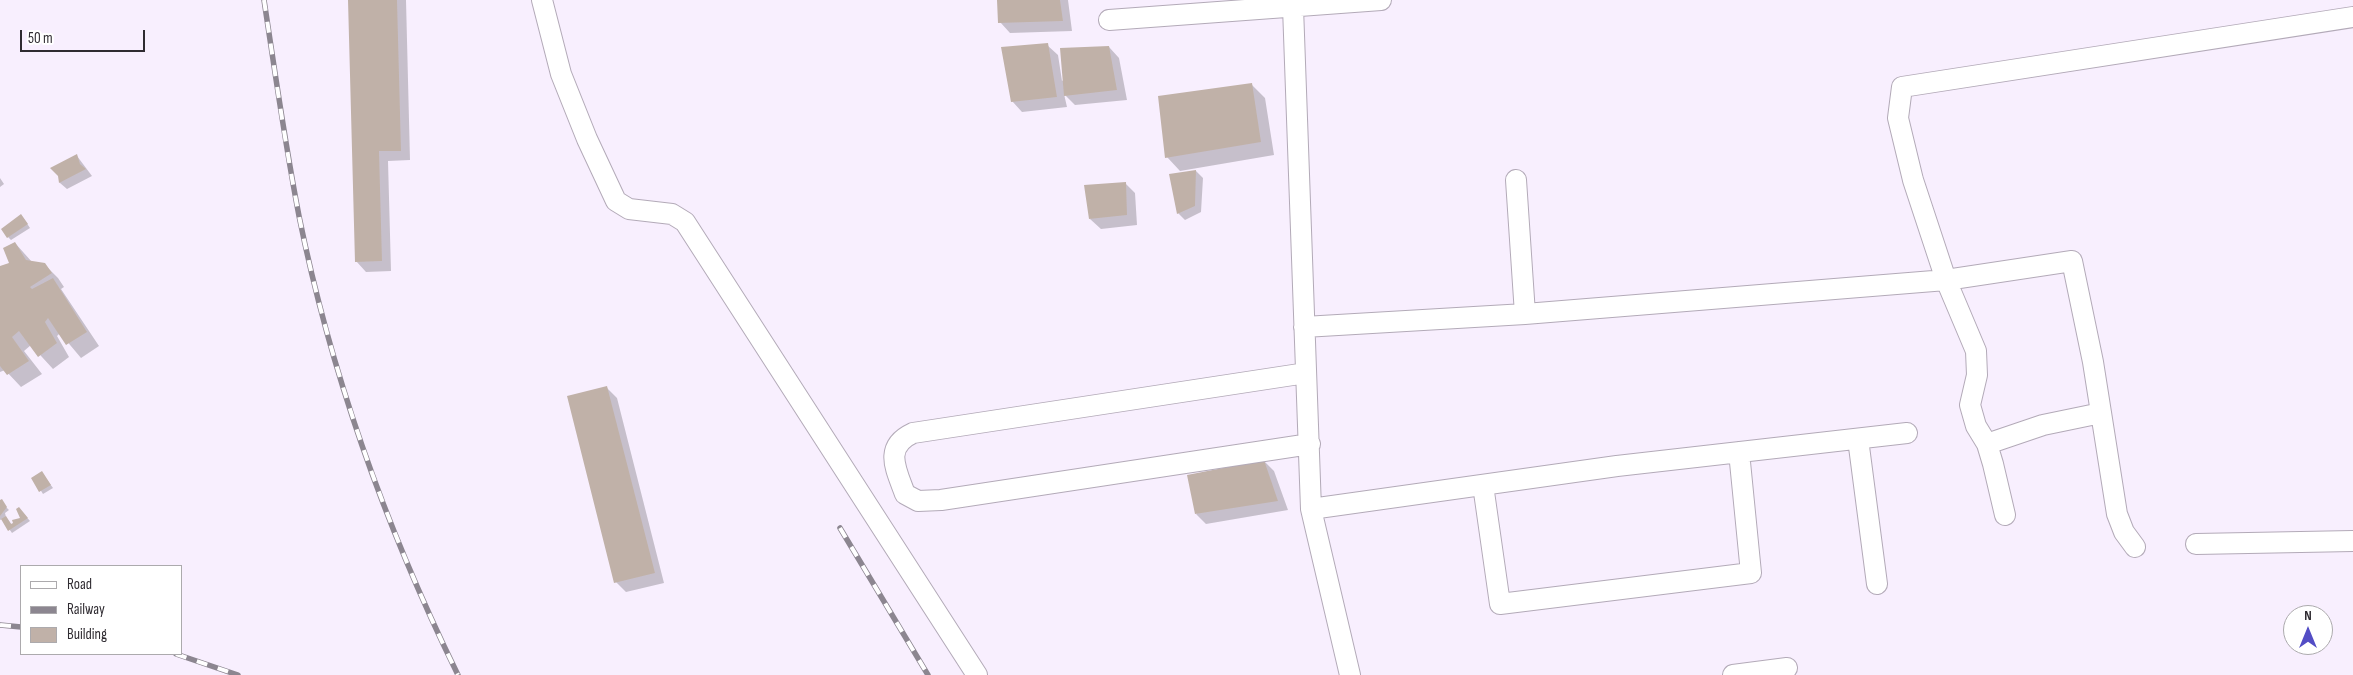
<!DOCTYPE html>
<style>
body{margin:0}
#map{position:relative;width:2353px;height:675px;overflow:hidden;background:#f8effe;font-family:"Sofia Sans Condensed",sans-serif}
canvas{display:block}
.legend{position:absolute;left:20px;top:565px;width:162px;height:90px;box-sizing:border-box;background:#fff;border:1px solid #acaaad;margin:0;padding:6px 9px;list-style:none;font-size:15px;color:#2f2b31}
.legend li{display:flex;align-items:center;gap:10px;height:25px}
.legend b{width:25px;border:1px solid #acaaad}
.north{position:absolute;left:2283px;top:605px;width:50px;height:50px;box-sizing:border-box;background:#fff;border:1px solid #acaaad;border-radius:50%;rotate:0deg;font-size:14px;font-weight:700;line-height:20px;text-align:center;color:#2f2b31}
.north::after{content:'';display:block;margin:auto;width:18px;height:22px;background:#534dc5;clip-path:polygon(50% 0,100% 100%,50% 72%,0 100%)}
.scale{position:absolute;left:20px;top:30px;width:125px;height:22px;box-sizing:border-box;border:2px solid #2f2b31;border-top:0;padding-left:6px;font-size:15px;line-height:18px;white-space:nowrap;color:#2f2b31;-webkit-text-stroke:4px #fff;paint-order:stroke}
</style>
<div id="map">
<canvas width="2353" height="675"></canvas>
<ul class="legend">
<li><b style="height:6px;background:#fff"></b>Road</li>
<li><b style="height:6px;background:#8c8690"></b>Railway</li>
<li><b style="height:14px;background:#c0b1a8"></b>Building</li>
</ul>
<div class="north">N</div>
<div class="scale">50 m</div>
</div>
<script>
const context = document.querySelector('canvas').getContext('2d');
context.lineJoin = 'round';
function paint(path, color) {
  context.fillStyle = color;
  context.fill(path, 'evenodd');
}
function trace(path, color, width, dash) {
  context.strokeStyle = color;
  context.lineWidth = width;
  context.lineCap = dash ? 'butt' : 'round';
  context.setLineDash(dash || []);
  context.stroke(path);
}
paint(new Path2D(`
 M 349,0 L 406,0 L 410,160 L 388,161 L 391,271 L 366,272 L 356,261 Z
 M 998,0 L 1068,0 L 1072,31 L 1010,33 L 1000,22 Z
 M 1047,45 L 1058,55 L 1062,81 L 1109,47 L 1119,58 L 1127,100 L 1075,105 L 1064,94 L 1067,107 L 1022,112 L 1012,101 Z
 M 1251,84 L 1265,98 L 1274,155 L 1180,171 L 1167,157 Z
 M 77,156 L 92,176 L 67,189 L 60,183 L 59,176 Z
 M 1196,171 L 1203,178 L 1201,212 L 1185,220 L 1178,213 L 1171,175 Z
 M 0,178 L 4,184 L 0,187 Z
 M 1125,183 L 1135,193 L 1137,225 L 1101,229 L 1090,219 Z
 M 24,219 L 30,228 L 11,240 L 8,237 Z
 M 15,243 L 32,262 L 44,264 L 58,278 L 64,287 L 61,289 L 99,346 L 81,358 L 60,333 L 57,336 L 69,357 L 53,369 L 31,345 L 24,351 L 42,374 L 21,387 L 5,370 L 0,372 L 0,268 L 10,263 Z
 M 607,388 L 617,398 L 664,583 L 626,592 L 616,582 Z
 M 1264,461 L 1274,471 L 1288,510 L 1206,524 L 1196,514 Z
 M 42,473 L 53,488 L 43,494 L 33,478 Z
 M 0,501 L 9,510 L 5,513 L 6,517 L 12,525 L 22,519 L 22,512 L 30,521 L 12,533 L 2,519 L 0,520 Z`), '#0003');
paint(new Path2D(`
 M 348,0 L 397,0 L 401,151 L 379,151 L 382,261 L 355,262 Z
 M 997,0 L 1060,0 L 1063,21 L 998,23 Z
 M 1048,43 L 1057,97 L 1011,102 L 1001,47 Z
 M 1109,46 L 1117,90 L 1064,96 L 1060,48 Z
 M 1252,83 L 1261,142 L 1165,158 L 1158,96 Z
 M 77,154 L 80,164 L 86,169 L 59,183 L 58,176 L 50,168 Z
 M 1196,170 L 1195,206 L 1177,214 L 1169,174 Z
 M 1126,182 L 1127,215 L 1089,219 L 1084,185 Z
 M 21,214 L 28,224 L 7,238 L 1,229 Z
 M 15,242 L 26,260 L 45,263 L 52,273 L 30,287 L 32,289 L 53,278 L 87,332 L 66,345 L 48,318 L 45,322 L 57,343 L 38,357 L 19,331 L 12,337 L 29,361 L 7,375 L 0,366 L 0,266 L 9,263 L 3,248 Z
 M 607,386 L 655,573 L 614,583 L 567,396 Z
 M 1264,460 L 1278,501 L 1195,514 L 1187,475 Z
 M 42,471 L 51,485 L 39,492 L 31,478 Z
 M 2,499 L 7,507 L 0,516 L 0,500 Z
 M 19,507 L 28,518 L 8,531 L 1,519 L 6,516 L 11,524 L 13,523 L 12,520 L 20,518 L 16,509 Z`), '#c0b1a8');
const minor = new Path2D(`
 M 542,0 L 561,74 L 587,139 L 616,201 L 629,209 L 672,214 L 685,222 L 977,675
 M 1289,0 L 1293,7 L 1311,509 L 1350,675
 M 1109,20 L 1381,0
 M 1516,180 L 1525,314
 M 1304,327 L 1525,314 L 1946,280 L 2072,261 L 2093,362 L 2117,514 L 2124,532 L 2135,547
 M 1306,373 L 913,433 C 883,447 896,469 905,494 L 918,501 L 941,500 L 1310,444
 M 1858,439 L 1877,584
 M 1987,444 L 2043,425 L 2101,413
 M 1483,485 L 1500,604 L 1751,573 L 1739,452
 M 1311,509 L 1617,466 L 1907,433
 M 2005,515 L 1993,464 L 1987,444 L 1976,426 L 1970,405 L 1977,375 L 1976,351 L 1946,280 L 1913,180 L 1898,118 L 1902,87 L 2353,17
 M 2196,544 L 2353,541
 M 1733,675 L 1787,668`);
trace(minor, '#b3aab8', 22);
trace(minor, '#fff', 20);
const rail = new Path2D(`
 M 264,0 C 275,72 285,144 299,216 C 331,374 387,530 458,675
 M 840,528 L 928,675
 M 0,625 L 21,627
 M 176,654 L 238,675`);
trace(rail, '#8c8690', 5.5);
trace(rail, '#fff', 4, [11]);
</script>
